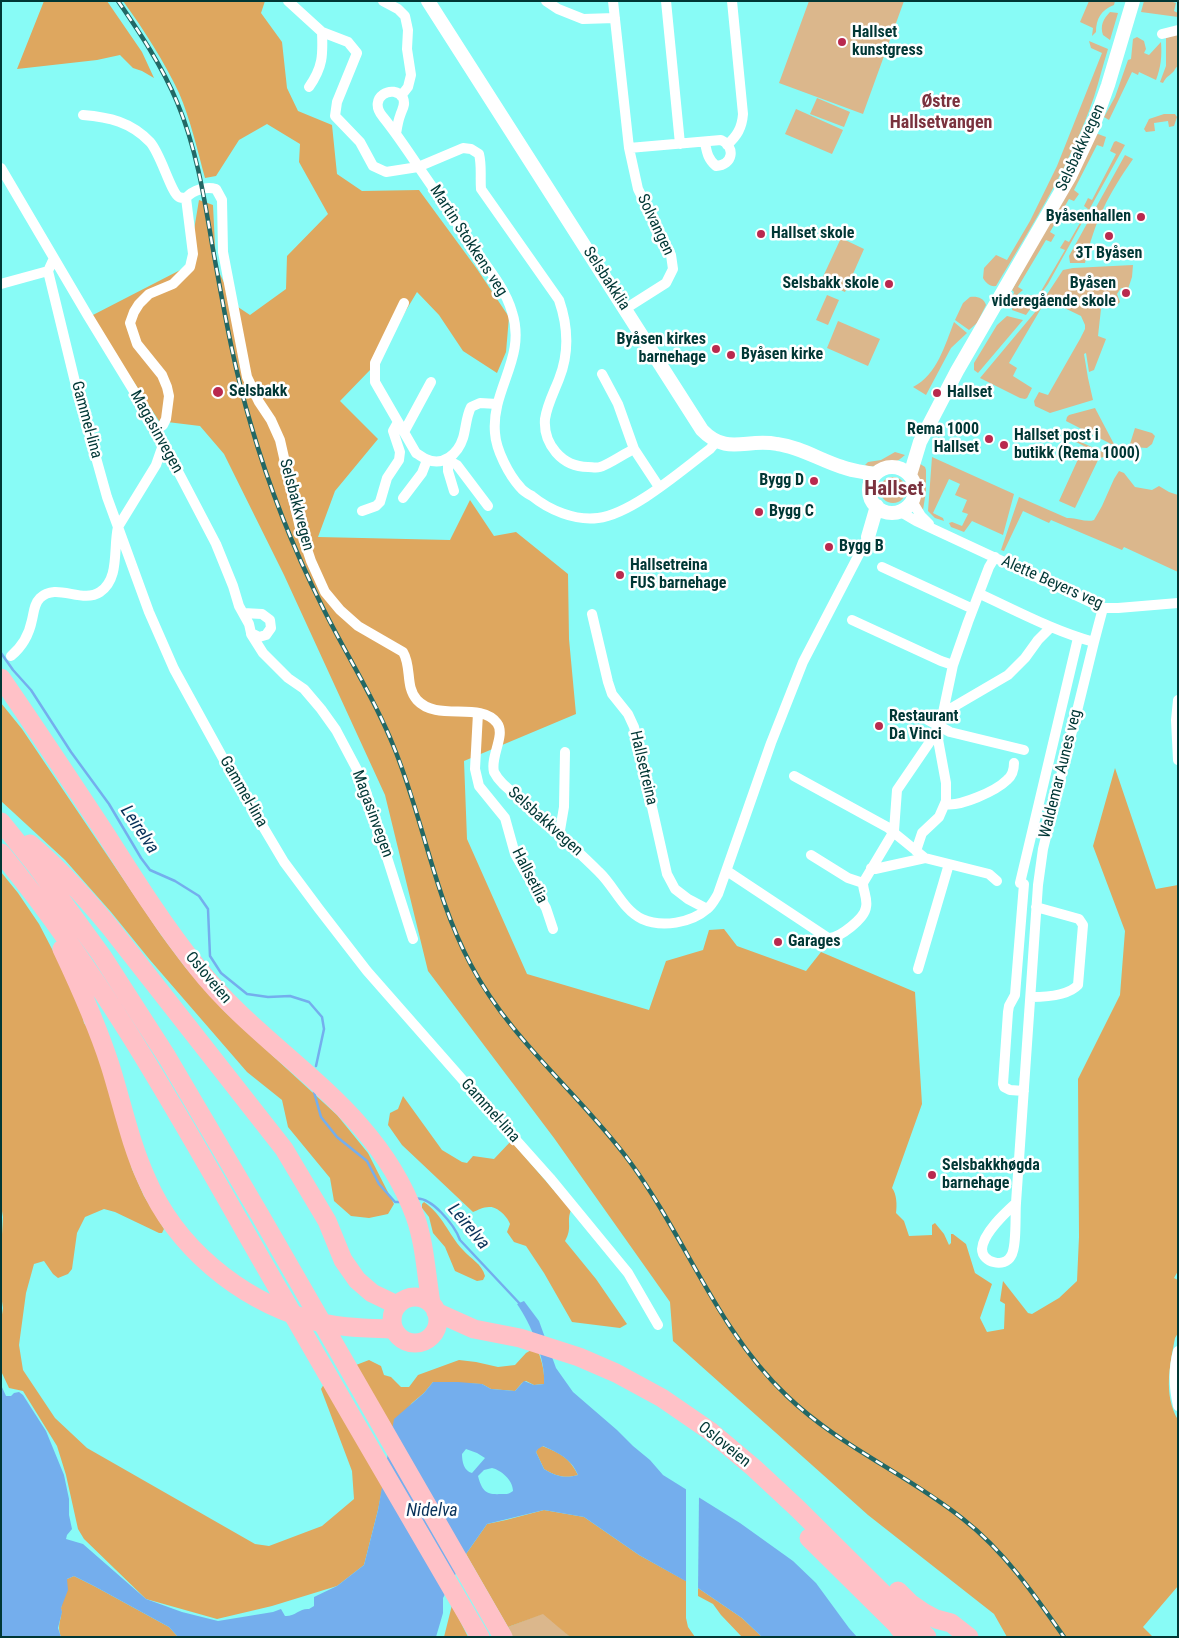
<!DOCTYPE html>
<meta charset="utf-8">
<style>
body{margin:0}
#map{position:relative;width:1179px;height:1638px;overflow:hidden;background:#88fbf6;font-family:"Roboto Condensed",sans-serif}
canvas{display:block}
.frame{position:absolute;inset:0;border:2px solid #003735;pointer-events:none}
</style>
<div id="map">
<canvas width="1179" height="1638"></canvas>
<div class="frame"></div>
</div>
<script>
const context = document.querySelector('canvas').getContext('2d');
context.lineJoin = 'round';
function paint(path, color) {
  context.fillStyle = color;
  context.fill(path, 'evenodd');
}
function trace(path, color, width, dash) {
  context.strokeStyle = color;
  context.lineWidth = width;
  context.lineCap = dash ? 'butt' : 'round';
  context.setLineDash(dash || []);
  context.stroke(path);
}
function drawText(font, color, halo, rows, align = 'center') {
  context.font = font + ' "Roboto Condensed",sans-serif';
  context.lineWidth = 5;
  context.setLineDash([]);
  context.textBaseline = 'middle';
  context.strokeStyle = halo;
  context.fillStyle = color;
  for (const [text, x, y, turn = 0] of rows) {
    context.save();
    context.translate(x, y);
    context.rotate((+turn || 0) * Math.PI / 180);
    context.textAlign = isNaN(turn) ? turn : align;
    if (halo) context.strokeText(text, 0, 0);
    context.fillText(text, 0, 0);
    context.restore();
  }
}
paint(new Path2D(`
 M 809,1 L 904,1 L 863,114 L 779,83 Z
 M 1089,1 L 1115,1 L 1114,5 C 1101,10 1096,19 1096,32 L 1092,36 L 1093,28 L 1080,22 Z
 M 1144,1 L 1170,1 L 1176,3 L 1174,11 L 1178,13 L 1178,17 L 1141,12 Z
 M 1110,12 L 1118,13 L 1110,40 L 1103,35 C 1100,26 1103,19 1110,12 Z
 M 1178,34 L 1178,66 C 1176,67 1175,69 1174,71 C 1170,76 1167,75 1163,83 L 1160,82 L 1166,66 L 1166,38 Z
 M 1137,37 L 1144,41 L 1146,49 L 1144,53 L 1149,55 L 1161,42 C 1162,56 1161,67 1156,80 L 1139,72 L 1138,75 L 1132,72 L 1109,120 L 1104,117 L 1115,97 L 1128,60 L 1131,59 L 1133,39 Z
 M 1089,41 L 1108,49 C 1103,65 1099,81 1094,97 C 1071,164 1032,226 996,286 C 990,287 986,283 983,278 L 984,268 L 996,255 L 1007,260 L 1030,221 L 1057,166 L 1102,53 L 1091,48 Z
 M 817,98 L 850,112 L 844,127 L 810,114 Z
 M 796,109 L 843,130 L 832,154 L 785,134 Z
 M 1164,114 L 1175,114 L 1177,117 L 1174,126 L 1169,127 L 1168,121 L 1154,123 L 1155,131 L 1146,132 L 1144,129 L 1149,119 Z
 M 1098,134 L 1106,137 L 1103,147 L 1097,145 L 1074,190 L 1079,194 L 1074,201 L 1069,199 L 1050,232 L 1055,235 L 1051,242 L 1046,240 L 1018,287 L 1023,290 L 1017,295 L 1013,300 L 1012,299 L 1014,292 L 1012,290 L 1095,135 Z
 M 1116,141 L 1125,145 L 1048,284 L 1026,315 L 1012,310 L 1012,309 L 1020,297 L 1028,300 L 1031,295 L 1037,298 L 1065,250 L 1060,248 L 1065,240 L 1069,242 L 1088,209 L 1084,206 L 1088,198 L 1092,200 L 1116,154 L 1110,151 L 1114,142 Z
 M 1125,155 L 1133,159 C 1108,195 1095,220 1085,263 L 1070,263 L 1069,256 Z
 M 841,238 L 864,249 L 845,292 L 821,281 Z
 M 1133,265 L 1132,277 L 1128,289 L 1121,288 L 1117,294 L 1120,302 L 1118,304 L 1102,300 L 1098,336 L 1106,339 L 1094,370 L 1089,372 L 1086,353 L 1084,354 L 1088,378 L 1093,400 L 1050,413 L 1035,406 L 1034,401 L 1039,392 L 1048,395 L 1080,339 L 1085,329 L 1085,325 L 1081,316 L 1048,300 L 1046,300 L 1009,363 L 1017,368 L 1013,376 L 1032,388 L 1027,398 L 1025,399 L 1020,398 L 980,378 L 1036,311 L 1063,270 L 1073,268 Z
 M 827,295 L 839,300 L 828,325 L 816,320 Z
 M 970,297 C 977,296 984,298 986,305 L 977,323 L 969,330 L 955,320 L 963,303 Z
 M 1007,316 L 1023,320 L 978,373 L 974,370 L 974,363 L 997,325 Z
 M 838,321 L 880,339 L 868,366 L 827,348 Z
 M 954,322 L 967,333 L 951,348 L 926,395 L 913,387 C 937,375 945,345 954,322 Z
 M 1095,408 L 1115,446 L 1066,421 L 1067,417 L 1069,415 Z
 M 1135,428 L 1152,433 L 1155,436 L 1152,444 L 1147,448 L 1131,447 L 1130,444 Z
 M 1061,433 L 1107,454 L 1104,457 L 1099,458 L 1075,508 L 1059,501 L 1084,446 L 1060,434 Z
 M 895,452 L 905,455 C 895,465 877,469 865,465 L 868,462 L 881,460 Z
 M 932,457 L 1014,494 L 1003,535 L 972,521 L 964,532 L 951,527 L 949,523 L 952,522 L 962,526 L 968,514 L 962,512 L 967,500 L 955,495 L 960,484 L 949,479 L 933,513 L 943,518 L 944,521 L 935,518 L 928,511 Z
 M 917,462 L 925,467 L 926,470 L 926,491 L 923,510 L 917,503 L 920,491 L 916,475 Z
 M 1119,471 L 1124,473 L 1135,487 L 1152,490 L 1159,486 L 1169,492 L 1178,495 L 1178,572 L 1124,547 L 1122,550 L 1051,520 L 1049,523 L 1023,511 L 1004,551 L 1001,550 L 1019,497 L 1067,518 C 1076,517 1086,523 1094,520 L 1102,506 L 1114,479 Z
 M880 490a13 13 0 1 1 26 0a13 13 0 1 1-26 0Z
 M 544,1613 L 570,1637 L 513,1637 L 508,1627 Z`), '#dbb78c');
paint(new Path2D(`
 M 44,1 L 107,1 L 142,52 L 154,78 L 142,71 L 133,68 L 120,55 L 97,60 L 17,69 Z
 M 123,1 L 265,1 L 261,13 L 282,42 L 287,88 L 298,111 L 332,125 L 337,174 L 362,191 L 419,190 L 477,269 L 509,317 L 506,352 L 497,373 L 463,351 L 439,315 L 417,292 L 371,369 L 340,401 L 378,439 L 335,491 L 318,537 L 450,540 L 470,500 L 494,536 L 516,532 L 568,574 L 569,639 L 576,714 L 464,761 L 467,839 L 527,974 L 649,1010 L 666,961 L 703,950 L 709,930 L 724,929 L 737,946 L 806,971 L 821,952 L 915,992 L 922,1104 L 892,1188 C 897,1194 897,1206 896,1213 L 904,1221 L 909,1236 L 932,1235 L 932,1225 L 935,1223 L 944,1234 L 949,1245 L 951,1243 L 951,1234 L 953,1234 L 966,1244 L 975,1273 L 992,1284 L 980,1318 L 987,1332 L 1004,1329 L 1005,1304 L 1000,1301 L 1003,1281 L 1028,1313 L 1032,1314 L 1059,1298 L 1077,1281 L 1079,1237 L 1078,1079 L 1120,995 L 1125,931 L 1093,846 L 1115,768 L 1156,889 L 1178,885 L 1178,1271 L 1174,1278 L 1178,1280 L 1178,1333 L 1175,1338 C 1170,1365 1163,1394 1178,1420 L 1178,1586 L 1143,1627 L 1153,1637 L 1007,1637 L 994,1614 L 868,1515 L 673,1341 L 670,1302 L 554,1138 L 428,971 L 385,795 L 284,575 L 224,454 L 200,426 L 159,421 L 91,316 L 188,266 L 199,200 L 213,205 L 216,266 L 235,305 L 250,315 L 286,289 L 287,256 L 328,214 L 299,162 L 300,144 L 267,124 L 239,140 L 216,176 L 205,178 C 198,152 190,118 179,93 C 164,61 144,30 123,1 Z
 M 1,703 L 22,729 L 161,935 L 185,967 L 225,1012 L 337,1115 L 368,1153 L 394,1204 L 388,1214 L 369,1218 L 351,1216 L 334,1201 L 330,1178 L 288,1127 L 282,1100 L 247,1072 L 150,960 L 111,912 L 65,860 L 1,801 Z
 M 1,872 L 18,893 L 39,924 L 79,1001 L 84,1023 L 89,1030 L 109,1074 L 132,1169 L 144,1196 L 164,1229 L 162,1233 L 159,1233 L 115,1212 L 104,1209 L 85,1217 L 77,1233 L 72,1269 L 68,1274 L 58,1278 L 53,1274 L 44,1261 L 34,1264 L 26,1293 L 19,1345 L 23,1370 L 55,1418 L 87,1448 L 255,1544 L 269,1546 L 322,1526 L 354,1499 L 352,1471 L 321,1389 L 324,1384 L 383,1485 L 378,1510 L 364,1565 L 337,1586 L 272,1606 L 217,1619 L 146,1599 L 84,1539 L 78,1529 L 66,1475 L 57,1446 L 23,1391 L 9,1388 L 1,1371 L 1,1321 L 3,1308 L 1,1295 L 1,1252 L 3,1217 L 1,1205 Z
 M 403,1096 L 442,1150 L 462,1162 L 467,1163 L 473,1156 L 494,1159 L 511,1141 L 571,1210 C 566,1222 573,1227 565,1241 L 596,1279 L 627,1324 L 620,1328 L 572,1322 L 544,1273 L 526,1246 L 514,1242 L 507,1232 L 510,1224 C 508,1217 497,1206 489,1207 C 483,1207 478,1210 473,1212 L 402,1145 L 388,1125 L 390,1113 L 398,1109 Z
 M 424,1202 C 443,1215 448,1234 463,1250 C 471,1259 482,1264 485,1276 L 483,1280 L 477,1281 L 455,1271 L 445,1247 L 433,1233 L 429,1217 L 422,1208 L 422,1204 Z
 M 533,1349 L 538,1351 C 542,1362 545,1372 544,1384 L 534,1385 L 526,1381 L 522,1383 L 515,1391 L 491,1389 L 482,1384 L 433,1382 L 424,1393 L 412,1403 L 393,1428 L 356,1365 L 369,1360 L 381,1366 L 384,1375 L 391,1377 L 401,1387 L 409,1387 L 418,1375 L 459,1360 L 476,1362 L 498,1367 L 515,1365 L 526,1353 Z
 M 542,1446 C 560,1453 569,1457 578,1475 C 565,1479 555,1476 544,1469 L 536,1452 L 538,1448 Z
 M 544,1510 L 584,1517 L 639,1555 L 686,1581 L 686,1618 L 688,1627 L 695,1637 L 570,1637 L 543,1614 L 508,1627 L 466,1554 L 487,1524 L 506,1520 Z
 M 74,1576 L 94,1586 L 169,1627 L 178,1637 L 61,1637 C 56,1623 63,1619 61,1608 L 67,1579 Z
 M 698,1588 L 742,1618 L 762,1637 L 742,1637 L 721,1615 L 713,1604 L 698,1596 Z
 M 452,1605 L 468,1637 L 444,1637 Z`), '#dea75f');
paint(new Path2D(`
 M 524,1301 L 539,1321 L 556,1368 L 573,1392 L 617,1430 L 633,1446 L 650,1460 L 663,1475 L 740,1523 L 793,1561 L 816,1583 L 849,1628 L 857,1637 L 762,1637 L 742,1618 L 698,1588 L 639,1555 L 584,1517 L 544,1510 L 487,1524 L 466,1554 L 443,1598 L 443,1613 L 436,1637 L 178,1637 L 169,1627 L 94,1586 L 74,1576 L 67,1579 L 68,1590 L 61,1608 L 62,1612 L 58,1628 L 61,1637 L 1,1637 L 1,1385 L 6,1396 L 11,1396 L 14,1393 L 19,1392 L 23,1395 L 46,1431 L 64,1475 L 69,1499 L 69,1515 L 72,1529 L 67,1535 L 66,1539 L 83,1544 L 146,1599 L 182,1612 L 218,1621 L 273,1612 L 281,1609 L 285,1616 C 294,1617 300,1608 309,1609 L 314,1606 L 314,1597 L 337,1586 L 364,1565 L 378,1510 L 394,1419 L 424,1393 L 433,1382 L 458,1382 L 482,1384 L 491,1389 L 515,1391 L 524,1381 L 534,1385 L 544,1384 C 546,1360 531,1324 517,1304 ZM 543,1446 C 558,1453 571,1458 578,1475 C 565,1479 555,1476 544,1469 L 536,1452 L 538,1449 ZM 466,1449 L 477,1453 L 485,1458 L 472,1473 C 464,1471 462,1462 462,1454 ZM 492,1468 C 501,1470 513,1480 513,1491 C 508,1495 506,1494 501,1494 C 486,1495 482,1491 478,1476 L 484,1470 Z`), '#74aeed');
paint(new Path2D(`
 M 686,1487 L 699,1495 L 698,1591 L 686,1584 Z`), '#88fbf6');
trace(new Path2D(`
 M 1,653 L 13,670 L 31,690 L 71,752 L 109,804 L 141,858 L 150,870 L 175,881 L 199,896 L 208,909 L 210,956 L 221,973 L 247,994 L 268,997 L 290,996 L 309,1002 L 322,1017 L 324,1029 L 316,1066
 M 314,1092 L 321,1117 L 337,1137 L 367,1161 L 379,1184 L 395,1202 L 401,1202
 M 414,1199 C 431,1195 455,1226 460,1240 L 521,1305`), '#74aeed', 2.5);
trace(new Path2D(`
 M 288,1 L 322,32 L 348,42 L 357,53 L 337,102 L 335,116 L 360,142 L 373,166 L 386,172 L 418,167 L 463,148 L 471,149 L 479,154 C 482,166 480,177 481,189 L 559,300 C 568,326 569,354 559,379 C 554,392 547,405 545,419 C 543,444 562,467 588,467 C 592,467 596,468 600,467 C 608,465 625,453 634,449 L 659,487
 M 383,1 L 398,9 L 405,16 L 408,30 L 407,49 L 411,75 L 408,87 L 401,96
 M 546,1 L 558,9 L 583,19 L 615,18
 M 613,1 L 629,148 L 638,189 L 671,255 L 673,269 L 666,283 L 625,309
 M 666,1 L 680,144
 M 1162,34 L 1178,30
 M 309,87 C 323,67 323,55 322,32
 M 83,115 C 109,117 131,122 150,142 C 161,154 171,193 179,197 C 181,198 184,198 186,198
 M 396,134 C 397,128 398,121 400,116 C 402,109 406,105 403,98 C 394,83 366,97 383,117 C 396,133 408,151 420,169 C 438,195 456,221 473,247 C 487,267 505,288 512,312 C 527,358 491,389 495,433 C 496,450 509,475 520,487 C 523,491 528,494 532,496 C 549,510 575,521 598,518 C 632,514 682,470 710,449 L 716,442
 M 727,145 C 737,136 742,128 743,114 L 732,1
 M 629,148 L 721,140 C 736,147 733,165 716,166 C 708,159 707,153 705,143
 M 1,168 L 88,316 L 157,429 L 163,445 L 171,458 L 216,544 L 233,586 L 239,606 L 249,624 L 251,633 L 259,637 L 266,635 L 271,628 L 270,620 L 262,614 L 243,613
 M 54,258 L 48,271 L 76,386 L 107,497 L 118,527 L 149,612 L 174,669 L 230,771 L 284,862 L 319,909 L 367,971 L 476,1095 L 550,1178 L 628,1273 L 658,1325
 M 1,284 L 48,271
 M 404,303 L 375,363 L 375,382 L 416,453 C 419,455 423,458 426,459 C 443,467 458,454 463,438 C 466,428 466,417 471,407 L 480,403 L 497,404
 M 602,374 L 618,404 L 634,449
 M 157,429 L 163,425 L 166,419 L 169,396 L 167,387 L 162,375 L 137,344 L 130,323 L 134,312 L 139,304 L 149,294 L 173,284 L 190,267 L 193,254 L 186,198 C 193,190 206,186 216,189 L 222,200 L 223,252 L 247,377 L 259,402 L 271,420 L 280,440 L 300,528 L 311,561 L 325,592 L 340,610 L 358,626 L 403,652 C 412,667 405,687 417,700 C 437,722 480,701 497,723 C 506,735 490,756 494,772 C 496,776 500,781 503,784 C 535,813 568,841 599,872 C 614,886 623,910 642,919 C 662,928 691,923 707,909 C 712,905 715,899 718,894 L 771,743 L 803,662 L 868,537
 M 404,432 L 431,382
 M 454,491 L 448,471 L 448,460 L 457,465 L 488,506
 M 403,498 L 422,473 L 427,460
 M 912,501 L 921,516 L 929,524
 M 362,511 L 376,506 L 380,502 L 387,478 L 399,460 L 400,452 L 393,431 L 398,422
 M 899,511 L 916,521 L 1103,608 L 1118,608 L 1178,603
 M 882,567 L 973,609
 M 980,594 C 1017,611 1054,631 1094,642
 M 592,614 L 608,682 L 612,694 L 628,714 L 634,727 L 667,874 L 675,889 L 688,899 L 707,909
 M 852,620 L 941,661 L 953,665
 M 251,634 L 263,653 L 288,678 L 304,689 L 321,709 L 336,730 L 362,779 L 413,939
 M 11,656 C 23,646 29,635 32,620 C 34,612 34,604 40,598 C 56,582 82,604 100,592 C 120,579 113,548 118,527 L 156,465 L 163,445
 M 1178,700 L 1176,720 L 1178,760
 M 478,713 L 475,769 L 479,786 L 505,818 L 515,854 L 546,908 L 553,929
 M 943,713 L 1008,675 L 1025,658 L 1038,640 L 1051,627
 M 928,720 L 950,732 L 1024,750
 M 794,776 L 887,827 L 925,858 L 989,874 L 997,881
 M 945,804 C 960,807 996,791 1007,780 C 1012,776 1014,770 1014,763
 M 559,836 L 564,807 L 565,752
 M 916,851 L 922,833 L 939,817 L 946,801 L 946,783 L 937,734
 M 811,855 L 848,878 L 863,883
 M 871,868 L 875,869 L 925,858
 M 727,871 L 828,938 C 839,939 865,918 866,907 C 868,899 863,891 863,883 L 894,831 L 897,790 L 940,727 L 953,665 L 968,622 L 989,567 L 995,557
 M 1020,883 L 1078,638
 M 1024,884 L 1015,995 L 1009,1006 L 1008,1012 L 1003,1084 L 1004,1087 L 1010,1090 L 1024,1091
 M 918,969 L 949,864
 M 1031,997 C 1045,997 1068,996 1078,985 L 1083,925 L 1079,919 L 1036,907
 M 1016,1203 C 1005,1213 983,1233 982,1249 C 982,1263 1005,1268 1011,1256 C 1017,1247 1015,1214 1016,1203 L 1038,885 L 1043,849 L 1094,642 L 1103,608
 M 1178,1351 C 1173,1369 1174,1388 1178,1406`), '#fff', 10);
trace(new Path2D(`
 M 428,1 L 702,430 C 727,456 746,438 777,444 C 800,447 820,460 842,467 C 852,471 864,472 875,474
 M869 490a23 23 0 1 1 46 0a23 23 0 1 1-46 0Z
 M 910,475 L 920,442 L 957,371 L 1070,176 L 1093,127 L 1108,85 L 1133,1
 M 868,537 L 877,506`), '#fff', 14);
trace(new Path2D(`
 M 1,678 C 37,730 72,783 107,836 C 135,880 164,926 197,967 C 267,1056 374,1103 415,1216 C 425,1244 426,1274 431,1303
 M 1,822 L 35,864 L 102,956 L 167,1057 L 260,1215 L 503,1637
 M 30,844 C 59,868 84,896 109,926 L 284,1149 L 327,1221 L 343,1260 L 357,1280 L 372,1293 L 397,1305
 M 1,853 C 104,978 182,1121 262,1261 C 334,1387 407,1511 480,1637
 M 62,949 C 80,987 97,1025 110,1065 C 122,1103 130,1143 147,1180 C 176,1247 238,1298 307,1319 C 336,1328 365,1328 394,1329
 M392 1320a23 23 0 1 1 46 0a23 23 0 1 1-46 0Z
 M 436,1312 L 474,1329 L 520,1338 L 579,1357 L 616,1373 L 662,1398 L 710,1431 L 754,1468 L 798,1509 L 927,1637
 M 809,1538 L 895,1623 L 906,1637
 M 898,1591 L 910,1603 L 923,1612 L 936,1619 L 951,1623 L 969,1637`), '#ffc1c7', 19);
const rail = new Path2D(`
 M 118,1 C 140,33 162,66 177,102 C 196,147 204,196 212,244 C 223,304 233,365 251,425 C 269,487 293,548 322,606 C 345,653 374,697 393,745 C 423,817 434,896 471,965 C 511,1041 580,1094 630,1162 C 686,1238 717,1330 787,1396 C 839,1446 907,1474 963,1519 C 1004,1551 1034,1594 1064,1637`);
trace(rail, '#226865', 4.5);
trace(rail, '#fff', 2.5, [8]);
for (const [x, y, r, color] of [
 [842,42,5,"#b9294e"],
 [1141,217,5,"#b9294e"],
 [761,234,5,"#b9294e"],
 [1109,236,5,"#b9294e"],
 [889,284,5,"#b9294e"],
 [1126,293,5,"#b9294e"],
 [716,349,5,"#b9294e"],
 [731,355,5,"#b9294e"],
 [218,392,6,"#b9294e"],
 [937,393,5,"#b9294e"],
 [989,439,5,"#b9294e"],
 [1004,445,5,"#b9294e"],
 [814,481,5,"#b9294e"],
 [759,512,5,"#b9294e"],
 [829,547,5,"#b9294e"],
 [620,575,5,"#b9294e"],
 [879,726,5,"#b9294e"],
 [778,942,5,"#b9294e"],
 [932,1175,5,"#b9294e"]
]) {
  const dot = new Path2D();
  dot.arc(x, y, r, 0, 2 * Math.PI);
  context.fillStyle = color;
  context.fill(dot);
  trace(dot, '#fff', 2);
}
drawText('bold 16px', '#003735', '#fff', [
 ["Hallset",852,33],
 ["kunstgress",852,51],
 ["Byåsenhallen",1131,217,"right"],
 ["Hallset skole",771,234],
 ["3T Byåsen",1109,254,"center"],
 ["Selsbakk skole",879,284,"right"],
 ["Byåsen",1116,284,"right"],
 ["videregående skole",1116,302,"right"],
 ["Byåsen kirkes",706,340,"right"],
 ["barnehage",706,358,"right"],
 ["Byåsen kirke",741,355],
 ["Selsbakk",229,392],
 ["Hallset",947,393],
 ["Rema 1000",979,430,"right"],
 ["Hallset",979,448,"right"],
 ["Hallset post i",1014,436],
 ["butikk (Rema 1000)",1014,454],
 ["Bygg D",804,481,"right"],
 ["Bygg C",769,512],
 ["Bygg B",839,547],
 ["Hallsetreina",630,566],
 ["FUS barnehage",630,584],
 ["Restaurant",889,717],
 ["Da Vinci",889,735],
 ["Garages",788,942],
 ["Selsbakkhøgda",942,1166],
 ["barnehage",942,1184]
], 'left');
drawText('16px', '#003735', '#fff', [
 ["Selsbakkvegen",1081,148,-65],
 ["Solvangen",655,225,65],
 ["Martin Stokkens veg",468,241,57],
 ["Selsbakklia",606,279,57],
 ["Gammel-lina",86,420,75],
 ["Magasinvegen",156,432,61],
 ["Selsbakkvegen",296,505,75],
 ["Alette Beyers veg",1052,583,24],
 ["Hallsetreina",643,768,77],
 ["Waldemar Aunes veg",1061,774,-76],
 ["Gammel-lina",243,792,60],
 ["Magasinvegen",372,814,70],
 ["Selsbakkvegen",545,822,42],
 ["Hallsetlia",529,876,63],
 ["Osloveien",208,978,50],
 ["Gammel-lina",490,1111,48],
 ["Osloveien",724,1445,39]
]);
drawText('bold 18px', '#7a323e', '#fff', [
 ["Østre",941,102],
 ["Hallsetvangen",941,123]
]);
drawText('italic 18px', '#08325a', '#fff', [
 ["Leirelva",139,830,56],
 ["Leirelva",468,1227,50],
 ["Nidelva",432,1511]
]);
drawText('bold 21px', '#7a323e', '#fff', [
 ["Hallset",894,490]
]);
</script>
